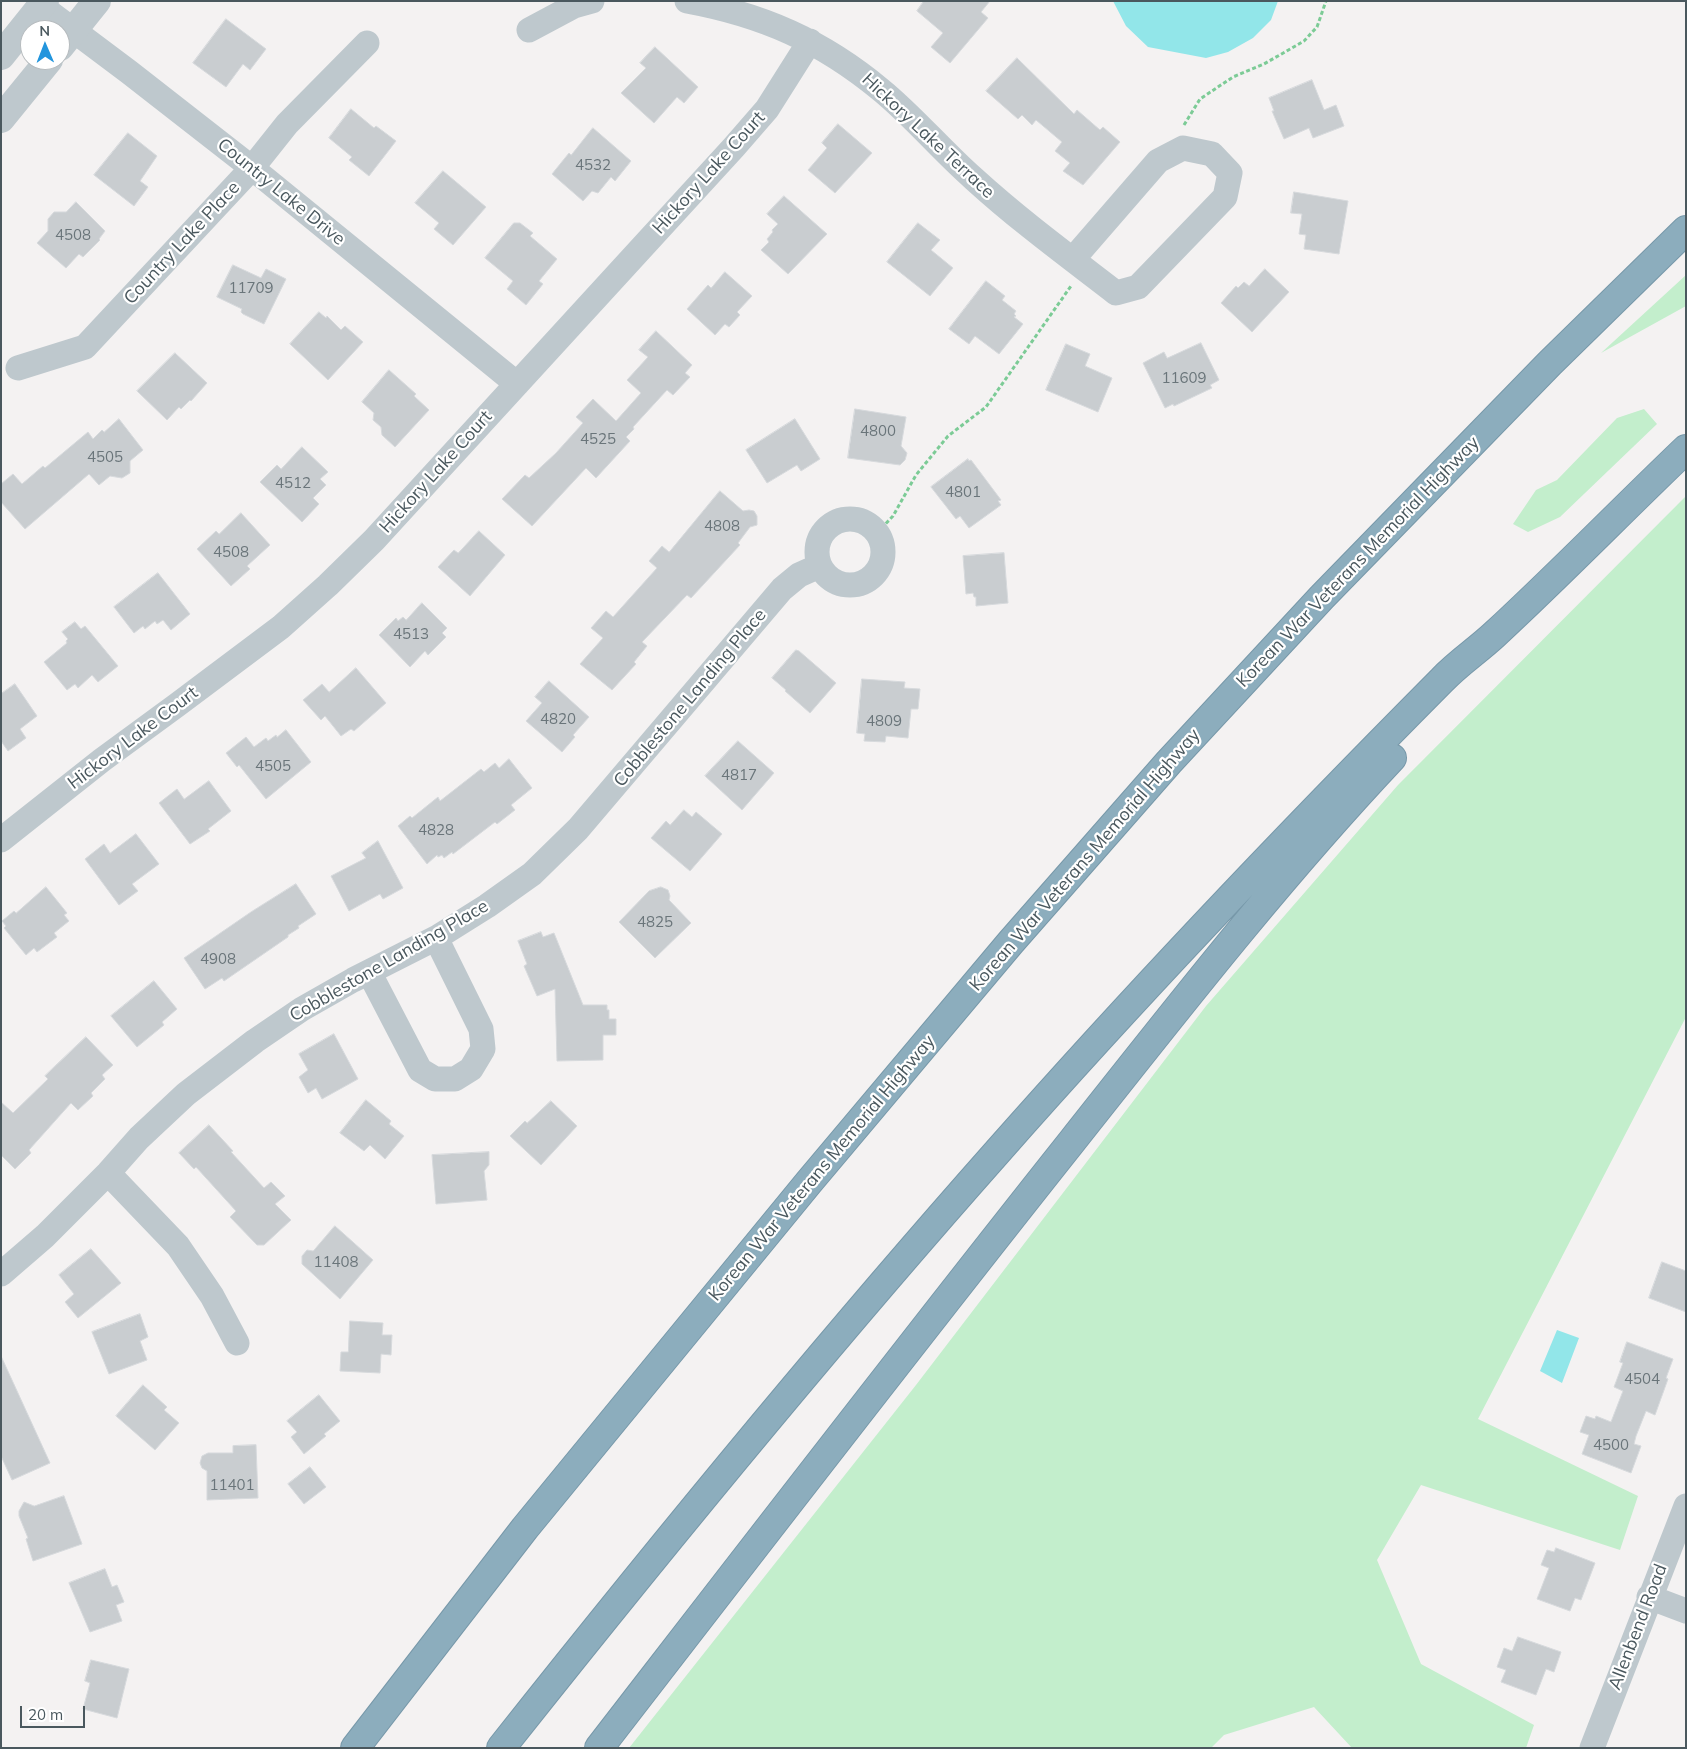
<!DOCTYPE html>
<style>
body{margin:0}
#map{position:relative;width:1687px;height:1749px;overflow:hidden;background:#f4f2f2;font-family:Mulish,sans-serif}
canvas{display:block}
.frame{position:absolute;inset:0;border:2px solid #4a585e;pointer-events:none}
.north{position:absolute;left:20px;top:20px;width:50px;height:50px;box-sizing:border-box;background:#fff;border:1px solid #b7bcbf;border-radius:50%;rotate:359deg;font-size:14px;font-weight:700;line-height:20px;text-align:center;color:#4a585e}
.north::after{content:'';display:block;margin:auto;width:18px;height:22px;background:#2295dd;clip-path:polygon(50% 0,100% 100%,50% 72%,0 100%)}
.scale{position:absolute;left:20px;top:1706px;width:65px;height:22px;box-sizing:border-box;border:2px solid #4a585e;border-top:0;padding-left:6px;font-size:15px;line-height:18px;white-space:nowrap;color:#4a585e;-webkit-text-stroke:4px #fff;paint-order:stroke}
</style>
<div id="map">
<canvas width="1687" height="1749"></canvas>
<div class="frame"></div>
<div class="north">N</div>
<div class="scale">20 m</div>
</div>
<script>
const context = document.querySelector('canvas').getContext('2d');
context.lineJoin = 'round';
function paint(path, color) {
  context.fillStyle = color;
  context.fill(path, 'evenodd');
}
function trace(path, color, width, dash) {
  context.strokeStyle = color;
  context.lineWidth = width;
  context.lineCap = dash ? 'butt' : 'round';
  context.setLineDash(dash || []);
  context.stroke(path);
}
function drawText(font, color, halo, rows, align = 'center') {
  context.font = font + ' Mulish,sans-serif';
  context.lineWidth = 4.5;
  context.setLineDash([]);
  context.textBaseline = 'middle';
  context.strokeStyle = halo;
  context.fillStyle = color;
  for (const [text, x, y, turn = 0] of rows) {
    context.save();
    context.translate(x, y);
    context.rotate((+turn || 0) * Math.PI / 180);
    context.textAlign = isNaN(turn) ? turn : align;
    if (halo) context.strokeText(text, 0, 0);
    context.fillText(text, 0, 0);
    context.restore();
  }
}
paint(new Path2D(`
 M 1686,275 L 1686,306 L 1601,353 Z
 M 1644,409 L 1657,424 L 1560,517 L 1528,532 L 1513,524 L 1536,490 L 1557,480 L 1617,418 Z
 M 1686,496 L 1686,1017 L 1478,1419 L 1638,1496 L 1620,1550 L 1421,1485 L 1377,1560 L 1421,1664 L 1534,1725 L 1526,1748 L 1352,1748 L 1314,1707 L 1224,1735 L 1211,1748 L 629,1748 L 916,1385 L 1206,1006 L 1398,785 Z`), '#c3eecc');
paint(new Path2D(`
 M 1113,1 L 1278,1 L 1271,20 L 1253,38 L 1228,52 L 1206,58 L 1148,47 L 1126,26 Z
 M 1557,1330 L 1579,1338 L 1562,1383 L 1540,1371 Z`), '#92e6e9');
const building = new Path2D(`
 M 924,1 L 990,1 L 981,12 L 988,18 L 950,63 L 931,47 L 943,33 L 917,11 Z
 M 226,19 L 266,49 L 250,70 L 243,64 L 226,87 L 193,63 Z
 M 655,47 L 698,87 L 684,103 L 677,97 L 654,123 L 621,93 L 646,68 L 640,63 Z
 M 1017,58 L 1074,114 L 1077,110 L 1100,130 L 1103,127 L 1120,142 L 1083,185 L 1063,171 L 1070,163 L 1055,151 L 1062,142 L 1036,120 L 1032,125 L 1022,115 L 1018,119 L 986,91 Z
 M 1312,80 L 1324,110 L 1336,105 L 1344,126 L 1313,138 L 1309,128 L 1284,139 L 1272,111 L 1274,111 L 1269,98 Z
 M 351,109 L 374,128 L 376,126 L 396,141 L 369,176 L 349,160 L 352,157 L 329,138 Z
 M 838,124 L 872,153 L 835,193 L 808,170 L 827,148 L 822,143 Z
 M 593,128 L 631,161 L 615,181 L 611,177 L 598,193 L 592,191 L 583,201 L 552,174 L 569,153 L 571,155 Z
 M 128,133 L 157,156 L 140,181 L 148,187 L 134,206 L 94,175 Z
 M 443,171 L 486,207 L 453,245 L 434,229 L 439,223 L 415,203 Z
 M 1294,192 L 1348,201 L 1339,254 L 1304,249 L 1306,235 L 1299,234 L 1302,214 L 1291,213 Z
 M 784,196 L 827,234 L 788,274 L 761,250 L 769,242 L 767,239 L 773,232 L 772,230 L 778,224 L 767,214 Z
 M 76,202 L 105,231 L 99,239 L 100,240 L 83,257 L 79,254 L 66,268 L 37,243 L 48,231 L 48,219 L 54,212 L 66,212 Z
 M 514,223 L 520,223 L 533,233 L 530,236 L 557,259 L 539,281 L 543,284 L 526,305 L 507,289 L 513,281 L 485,258 Z
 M 918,223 L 940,240 L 931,250 L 953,268 L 930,296 L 887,262 Z
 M 233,265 L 261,278 L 266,269 L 286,279 L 264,324 L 243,314 L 241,312 L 242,309 L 217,297 Z
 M 1265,269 L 1289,292 L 1252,332 L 1221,303 L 1236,286 L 1238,288 L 1244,282 L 1249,286 Z
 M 725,272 L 752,296 L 737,312 L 740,315 L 729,327 L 725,324 L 715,335 L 687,309 L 708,285 L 711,288 Z
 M 986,281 L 1005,296 L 1002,300 L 1016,311 L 1014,314 L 1016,316 L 1014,317 L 1023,324 L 999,354 L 975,336 L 969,344 L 949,329 Z
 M 319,312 L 326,318 L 327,316 L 341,330 L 345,326 L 363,342 L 328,380 L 290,344 Z
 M 656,331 L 692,365 L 685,373 L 690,377 L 673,395 L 667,390 L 633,427 L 634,429 L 626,437 L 630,441 L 596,478 L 586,468 L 532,526 L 502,499 L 525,475 L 529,478 L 556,453 L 583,423 L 576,417 L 593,399 L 616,421 L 641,393 L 627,380 L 648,357 L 639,350 Z
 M 1201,343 L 1219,380 L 1210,385 L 1212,388 L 1174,406 L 1173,404 L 1165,408 L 1143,363 L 1164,352 L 1167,358 Z
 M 1066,344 L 1090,354 L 1085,366 L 1112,378 L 1098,412 L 1046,390 Z
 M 175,353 L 207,383 L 191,401 L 190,400 L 181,409 L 179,407 L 167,420 L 137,391 Z
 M 389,370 L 416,394 L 414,396 L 429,410 L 395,447 L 382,435 L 381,427 L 373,420 L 374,413 L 362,402 Z
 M 855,409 L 906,417 L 901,446 L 907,453 L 905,460 L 900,465 L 848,458 Z
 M 119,419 L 143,450 L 130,461 L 130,473 L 122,478 L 110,476 L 99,485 L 89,474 L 25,529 L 1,502 L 1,484 L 13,474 L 22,484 L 43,466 L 45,468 L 88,432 L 93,439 L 102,430 L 104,432 Z
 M 795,419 L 820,459 L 801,471 L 797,465 L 767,483 L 746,450 Z
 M 302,447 L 328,472 L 320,479 L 326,485 L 313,498 L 319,504 L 302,522 L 260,482 L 277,465 L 281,469 Z
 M 968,459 L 969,461 L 971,460 L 1001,500 L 998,501 L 1001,505 L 969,528 L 960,516 L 956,519 L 931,487 Z
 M 720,491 L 743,511 L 749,510 L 754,511 L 757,516 L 757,525 L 750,527 L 738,543 L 740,545 L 691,598 L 687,595 L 642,642 L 647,646 L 634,662 L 636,664 L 612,690 L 580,664 L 603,638 L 591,628 L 606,611 L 613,617 L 657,568 L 649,561 L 662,546 L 669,552 Z
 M 241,513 L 270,545 L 247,566 L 250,569 L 231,586 L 197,549 L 216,531 L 219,534 Z
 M 479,531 L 505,555 L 470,596 L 438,567 L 454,550 L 458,553 Z
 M 1004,553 L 1008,603 L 976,606 L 976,597 L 974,597 L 973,593 L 966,594 L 963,556 Z
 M 158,573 L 190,614 L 171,630 L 163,620 L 157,624 L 155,621 L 145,629 L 143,626 L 134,633 L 114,607 Z
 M 422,603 L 447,628 L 442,633 L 446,637 L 428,655 L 425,651 L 410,667 L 379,635 L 396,618 L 398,621 L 403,617 L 406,620 Z
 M 75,622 L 81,629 L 85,626 L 118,666 L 98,682 L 92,675 L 78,688 L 75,684 L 67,690 L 44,662 L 67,643 L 66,641 L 68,639 L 62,632 Z
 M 796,650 L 799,651 L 836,683 L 810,713 L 785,691 L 786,690 L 772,678 Z
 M 356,668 L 386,703 L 354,731 L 351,729 L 341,736 L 325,716 L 321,720 L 303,700 L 322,684 L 329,692 Z
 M 862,679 L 905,682 L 904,688 L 920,689 L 918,709 L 911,709 L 908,738 L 886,736 L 885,742 L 864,741 L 865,734 L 857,733 Z
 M 549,681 L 589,717 L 573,735 L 575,737 L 562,752 L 526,721 L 542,703 L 535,697 Z
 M 15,684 L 37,716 L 20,729 L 26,738 L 8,751 L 1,741 L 1,694 Z
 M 286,730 L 311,762 L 266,799 L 239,765 L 237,767 L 226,753 L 246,737 L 254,747 L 266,738 L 268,741 L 276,735 L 277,737 Z
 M 738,741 L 774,773 L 742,810 L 705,776 Z
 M 509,759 L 532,788 L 511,805 L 515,810 L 497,824 L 495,822 L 453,854 L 452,852 L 444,858 L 442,855 L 438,857 L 437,855 L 427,864 L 398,826 L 410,816 L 412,818 L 438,797 L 440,801 L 481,769 L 484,772 L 495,763 L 499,768 Z
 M 209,781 L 231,811 L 208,829 L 210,831 L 190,844 L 159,803 L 177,789 L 184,799 Z
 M 684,810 L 692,817 L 696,812 L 722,834 L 690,871 L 651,838 L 666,821 L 670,825 Z
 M 136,834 L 159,864 L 132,884 L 138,891 L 119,905 L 85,859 L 104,844 L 110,853 Z
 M 378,841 L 403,888 L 383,899 L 380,894 L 349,911 L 331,876 L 366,858 L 362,853 Z
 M 296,884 L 316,914 L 298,926 L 299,928 L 288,935 L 288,937 L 224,981 L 222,978 L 205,989 L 184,958 L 251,912 Z
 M 46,887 L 67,913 L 64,915 L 69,921 L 54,933 L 57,937 L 37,952 L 34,948 L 26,955 L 4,928 L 6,926 L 2,921 L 14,911 L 16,913 Z
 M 661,887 L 668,890 L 670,896 L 669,900 L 691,923 L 655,958 L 619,922 L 649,891 Z
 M 541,932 L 543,937 L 554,933 L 583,1005 L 607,1005 L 607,1010 L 609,1010 L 609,1019 L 616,1019 L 616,1035 L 603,1035 L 603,1060 L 557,1061 L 555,989 L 537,996 L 524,966 L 527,964 L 518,941 Z
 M 154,981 L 177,1009 L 162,1022 L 164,1025 L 137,1047 L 111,1016 Z
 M 334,1034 L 358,1079 L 322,1099 L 316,1088 L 308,1093 L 299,1077 L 308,1070 L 299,1054 Z
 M 86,1037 L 113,1065 L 102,1075 L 105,1079 L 91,1093 L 93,1096 L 78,1110 L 71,1103 L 29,1150 L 31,1153 L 15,1169 L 1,1155 L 1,1102 L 13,1113 L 48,1079 L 45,1076 Z
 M 366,1100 L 391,1121 L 389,1124 L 404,1136 L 385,1159 L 370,1145 L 364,1151 L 340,1133 Z
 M 551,1101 L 577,1126 L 541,1165 L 510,1136 L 525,1121 L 527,1123 Z
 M 209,1125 L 233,1151 L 231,1152 L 264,1188 L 271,1182 L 285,1196 L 275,1204 L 291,1220 L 264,1245 L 257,1245 L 230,1217 L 236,1211 L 196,1167 L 194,1169 L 179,1153 Z
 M 489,1152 L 489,1165 L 484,1171 L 487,1200 L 436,1204 L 432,1155 Z
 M 335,1226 L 373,1260 L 340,1299 L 302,1264 L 302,1256 L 307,1250 L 313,1251 Z
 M 91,1249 L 121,1283 L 78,1318 L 65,1302 L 74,1294 L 59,1275 Z
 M 1662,1262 L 1686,1271 L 1686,1312 L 1649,1298 Z
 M 140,1314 L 148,1337 L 140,1341 L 147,1360 L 109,1374 L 92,1332 Z
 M 350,1321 L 383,1323 L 382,1335 L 392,1335 L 391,1355 L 381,1354 L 380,1373 L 340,1371 L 341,1352 L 348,1352 Z
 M 1627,1342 L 1673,1359 L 1666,1378 L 1668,1379 L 1655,1415 L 1646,1411 L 1636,1436 L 1634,1444 L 1641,1446 L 1631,1473 L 1582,1454 L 1589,1435 L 1580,1432 L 1586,1416 L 1595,1419 L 1596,1416 L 1611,1422 L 1623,1391 L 1614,1387 L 1623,1363 L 1620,1362 Z
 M 1,1356 L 50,1463 L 12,1480 L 1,1456 Z
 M 143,1385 L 167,1407 L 164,1410 L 179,1423 L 155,1450 L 116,1416 Z
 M 319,1395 L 340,1421 L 324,1434 L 326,1436 L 304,1454 L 291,1437 L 297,1432 L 287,1421 Z
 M 256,1445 L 258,1498 L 207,1500 L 207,1471 L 202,1468 L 200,1463 L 202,1456 L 208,1453 L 233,1453 L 233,1446 Z
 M 310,1467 L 326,1487 L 304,1504 L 288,1484 Z
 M 64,1496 L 82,1544 L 33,1561 L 26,1539 L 28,1538 L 19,1516 L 19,1511 L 24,1502 L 34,1506 Z
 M 1556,1548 L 1595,1563 L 1581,1600 L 1575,1598 L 1570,1611 L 1537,1599 L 1549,1568 L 1541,1565 L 1547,1550 L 1554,1552 Z
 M 105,1569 L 112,1587 L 117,1585 L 124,1602 L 116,1605 L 122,1621 L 90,1632 L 69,1583 Z
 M 1518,1637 L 1561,1652 L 1554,1672 L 1546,1669 L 1536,1695 L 1501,1682 L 1506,1670 L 1497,1667 L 1504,1648 L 1512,1651 Z
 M 91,1660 L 129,1669 L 117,1718 L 83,1709 L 90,1683 L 85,1681 Z`);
paint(building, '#c9cdd0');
trace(building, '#d6d9dc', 1);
const motorway = new Path2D(`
 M 355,1748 L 525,1528 L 809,1182 L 1011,942 L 1169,762 L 1322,597 L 1550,363 L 1686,230
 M 501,1748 C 662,1545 827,1344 999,1150 C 1141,989 1290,833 1442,680 C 1458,663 1478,650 1495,634 C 1560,574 1622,510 1686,449
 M 599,1748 C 756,1545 913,1341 1073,1140 C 1176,1010 1278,879 1392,758`);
trace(motorway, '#7798a9', 30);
trace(new Path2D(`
 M 1184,125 L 1200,99 L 1233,77 L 1264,64 L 1304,41 L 1317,27 L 1326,1
 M 877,533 L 893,516 L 916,475 L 948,436 L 986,407 L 1071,286`), '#7ccb96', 3, [4, 2.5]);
trace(new Path2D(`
 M 687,1 C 763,15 822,41 881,90 C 914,117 942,151 974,179 C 1019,220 1068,256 1116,293 L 1138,287 L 1225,197 L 1230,173 L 1212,154 L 1183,148 L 1158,161 L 1073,259
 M 41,6 L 129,72 L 252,168 L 517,384
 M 529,30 L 574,6 L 592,1
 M 18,368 L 85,347 L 252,168 L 287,124 L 367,43
 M817 552a33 33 0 1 1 66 0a33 33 0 1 1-66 0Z
 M 1,840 L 102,760 L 177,705 L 281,627 L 328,585 L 374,540 L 734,147 L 767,109 L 810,41
 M 369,972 L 420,1070 L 435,1079 L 455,1079 L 471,1069 L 483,1049 L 481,1029 L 436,938
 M 108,1173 L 178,1246 L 212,1296 L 237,1343
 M 1,1274 L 45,1236 L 108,1173 L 139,1138 L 186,1094 L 255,1041 L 302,1009 L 353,980 L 436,938 L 487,906 L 532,874 L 578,829 L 782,589 L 799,575 L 819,566
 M 1649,1597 L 1686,1611
 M 1592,1748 L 1686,1506`), '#bec8cd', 25);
trace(new Path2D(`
 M 60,47 L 97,1
 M 1,56 L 45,1
 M 1,119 L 49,60`), '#bec8cd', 28);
trace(motorway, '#8cadbd', 28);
drawText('15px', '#6a757a', null, [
 ["4532",593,165],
 ["4508",73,235],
 ["11709",251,288],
 ["11609",1184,378],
 ["4800",878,431],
 ["4525",598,439],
 ["4505",105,457],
 ["4512",293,483],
 ["4801",963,492],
 ["4808",722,526],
 ["4508",231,552],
 ["4513",411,634],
 ["4820",558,719],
 ["4809",884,721],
 ["4505",273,766],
 ["4817",739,775],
 ["4828",436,830],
 ["4825",655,922],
 ["4908",218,959],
 ["11408",336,1262],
 ["4504",1642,1379],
 ["4500",1611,1445],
 ["11401",232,1485]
]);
drawText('18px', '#4a585e', '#fff', [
 ["Hickory Lake Terrace",928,136,43],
 ["Hickory Lake Court",709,173,-48],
 ["Country Lake Drive",281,192,39],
 ["Country Lake Place",182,243,-47],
 ["Hickory Lake Court",436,472,-48],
 ["Korean War Veterans Memorial Highway",1358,562,-46],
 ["Cobblestone Landing Place",690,698,-50],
 ["Hickory Lake Court",133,738,-37],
 ["Korean War Veterans Memorial Highway",1085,860,-49],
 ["Cobblestone Landing Place",389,961,-30],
 ["Korean War Veterans Memorial Highway",822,1168,-50],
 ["Allenbend Road",1638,1627,-69]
]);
</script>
